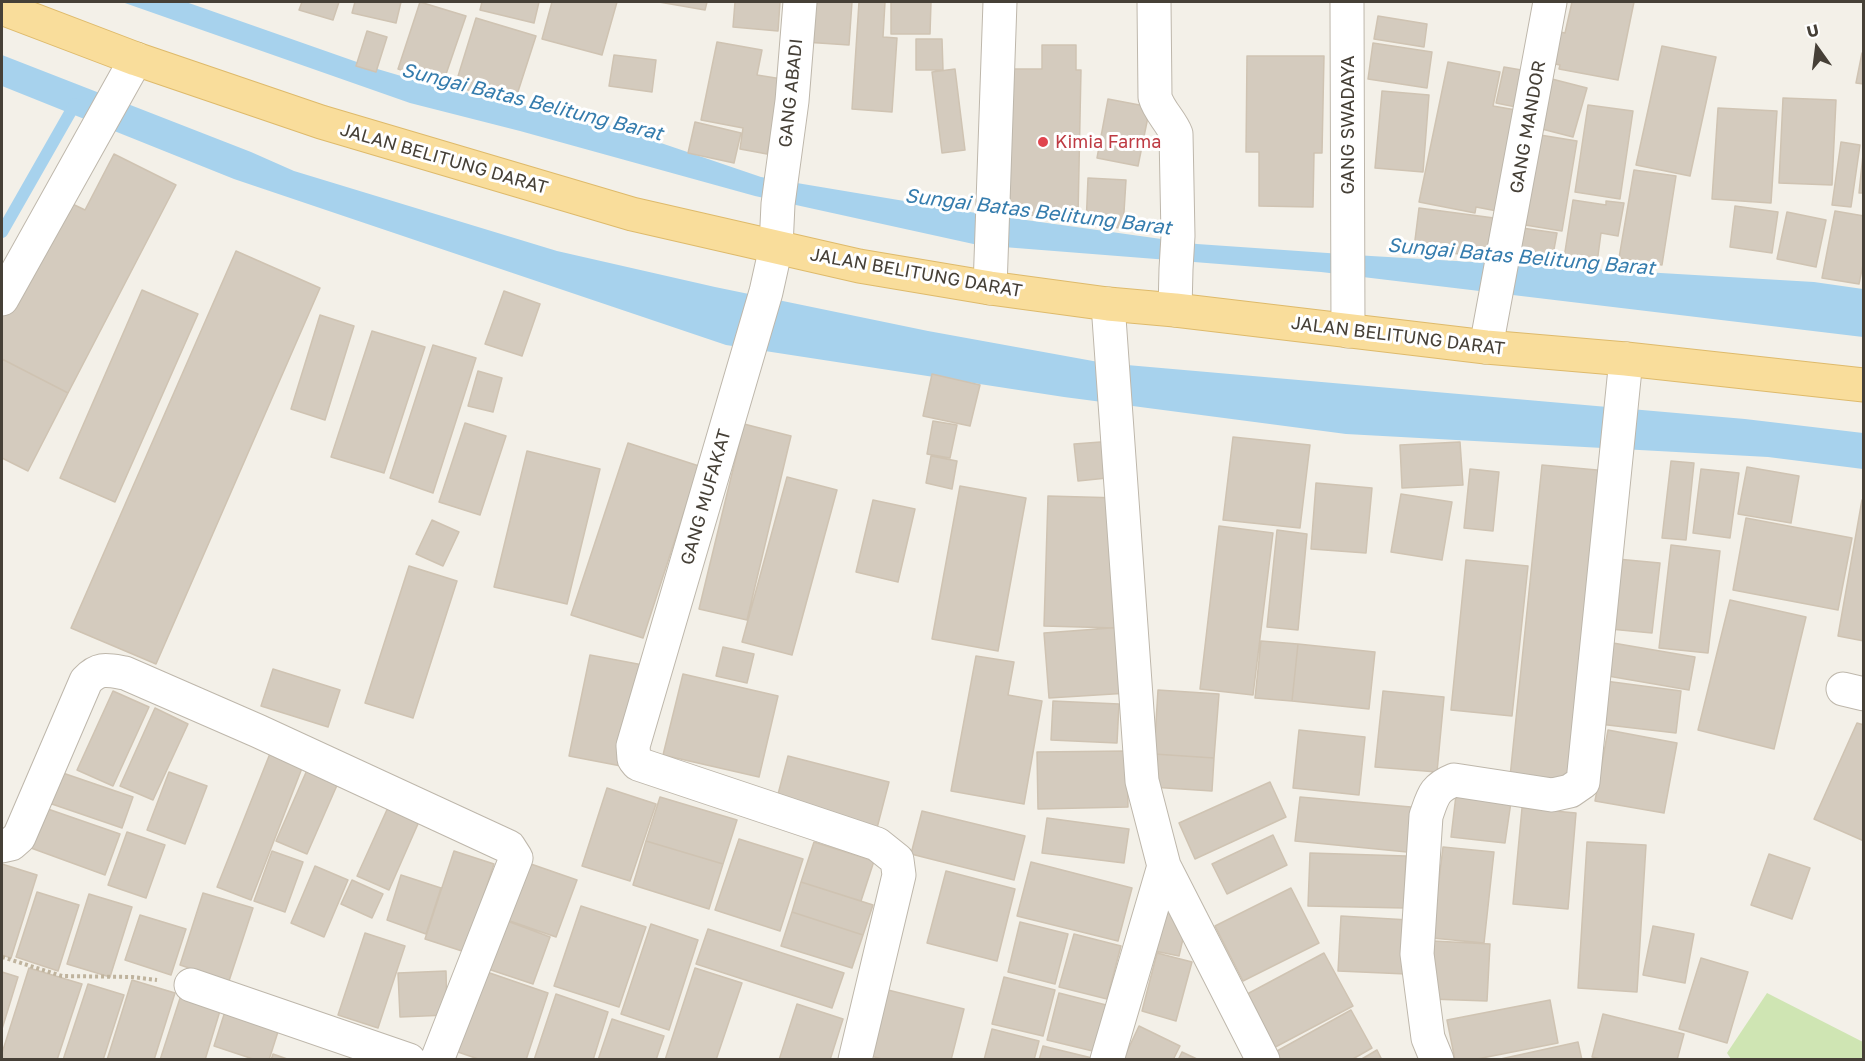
<!DOCTYPE html>
<style>
body{margin:0}
#map{position:relative;width:1865px;height:1061px;overflow:hidden;background:#f3f0e8;font-family:"Golos Text",sans-serif}
canvas{display:block}
.frame{position:absolute;inset:0;border:3px solid #464037;pointer-events:none}
.north{position:absolute;left:1787px;top:18px;width:60px;height:60px;-webkit-text-stroke:4px #fff;paint-order:stroke;rotate:346deg;font-size:16px;font-weight:700;line-height:24px;text-align:center;color:#464037}
.north::after{content:'';display:block;margin:auto;width:21px;height:27px;background:#464037;clip-path:polygon(50% 0,100% 100%,50% 72%,0 100%)}
</style>
<div id="map">
<canvas width="1865" height="1061"></canvas>
<div class="frame"></div>
<div class="north">U</div>
</div>
<script>
const context = document.querySelector('canvas').getContext('2d');
context.lineJoin = 'round';
function paint(path, color) {
  context.fillStyle = color;
  context.fill(path, 'evenodd');
}
function trace(path, color, width, dash) {
  context.strokeStyle = color;
  context.lineWidth = width;
  context.lineCap = dash ? 'butt' : 'round';
  context.setLineDash(dash || []);
  context.stroke(path);
}
function drawText(font, color, halo, rows, align = 'center') {
  context.font = font + ' "Golos Text",sans-serif';
  context.lineWidth = 6;
  context.setLineDash([]);
  context.textBaseline = 'middle';
  context.strokeStyle = halo;
  context.fillStyle = color;
  for (const [text, x, y, turn = 0] of rows) {
    context.save();
    context.translate(x, y);
    context.rotate((+turn || 0) * Math.PI / 180);
    context.textAlign = isNaN(turn) ? turn : align;
    if (halo) context.strokeText(text, 0, 0);
    context.fillText(text, 0, 0);
    context.restore();
  }
}
paint(new Path2D(`
 M 1767,993 L 1863,1042 L 1863,1059 L 1731,1059 L 1727,1053 Z`), '#cfe5b3');
paint(new Path2D(`
 M 122,2 L 186,2 L 374,68 L 425,83 L 605,124 L 761,177 L 976,213 L 1197,244 L 1371,256 L 1814,282 L 1863,289 L 1863,337 L 1321,272 L 978,245 L 755,196 L 520,131 L 410,103 Z
 M 2,55 L 251,152 L 294,171 L 557,251 L 715,287 L 928,331 L 1104,363 L 1745,419 L 1863,433 L 1863,469 L 1768,457 L 1346,434 L 1064,397 L 726,345 L 234,179 L 2,86 Z`), '#a7d2ed');
trace(new Path2D(`
 M 2,232 L 75,104`), '#a7d2ed', 12);
const building = new Path2D(`
 M 302,2 L 339,2 L 333,20 L 299,10 Z
 M 355,2 L 401,2 L 396,23 L 352,13 Z
 M 420,2 L 466,16 L 443,83 L 398,69 Z
 M 482,2 L 539,2 L 534,23 L 480,10 Z
 M 552,2 L 617,2 L 602,55 L 542,39 Z
 M 659,2 L 707,2 L 705,10 Z
 M 735,2 L 780,2 L 778,31 L 733,27 Z
 M 807,2 L 852,2 L 849,45 L 804,42 Z
 M 859,2 L 885,2 L 883,37 L 897,38 L 892,112 L 852,109 Z
 M 891,2 L 931,2 L 930,34 L 891,34 Z
 M 1572,2 L 1634,2 L 1618,80 L 1559,69 L 1560,65 L 1545,62 L 1551,30 L 1565,33 Z
 M 1378,16 L 1427,24 L 1424,47 L 1374,39 Z
 M 476,18 L 536,36 L 514,104 L 455,86 Z
 M 367,31 L 387,37 L 376,72 L 356,66 Z
 M 916,39 L 942,39 L 943,70 L 916,70 Z
 M 717,42 L 762,50 L 757,75 L 782,79 L 767,154 L 740,149 L 743,128 L 701,120 Z
 M 1373,43 L 1432,52 L 1427,88 L 1368,79 Z
 M 1042,45 L 1076,45 L 1076,70 L 1081,70 L 1078,216 L 1005,215 L 1009,69 L 1042,69 Z
 M 1662,46 L 1716,57 L 1690,176 L 1636,165 Z
 M 1862,53 L 1864,53 L 1864,84 L 1856,83 Z
 M 614,55 L 656,60 L 652,92 L 609,86 Z
 M 1247,56 L 1324,56 L 1322,153 L 1314,153 L 1313,207 L 1259,206 L 1259,152 L 1246,152 Z
 M 1448,62 L 1500,72 L 1493,106 L 1516,110 L 1497,211 L 1476,207 L 1475,213 L 1419,202 Z
 M 1504,67 L 1533,72 L 1526,109 L 1496,103 Z
 M 955,69 L 965,150 L 942,153 L 932,72 Z
 M 1548,78 L 1587,88 L 1573,137 L 1534,127 Z
 M 1382,91 L 1429,95 L 1423,172 L 1375,168 Z
 M 1783,98 L 1836,100 L 1832,185 L 1779,183 Z
 M 1108,99 L 1150,107 L 1138,166 L 1097,158 Z
 M 1588,105 L 1633,111 L 1620,199 L 1575,192 Z
 M 1718,108 L 1777,111 L 1771,203 L 1712,199 Z
 M 695,122 L 741,133 L 734,163 L 688,153 Z
 M 1534,134 L 1577,141 L 1562,231 L 1519,224 Z
 M 1841,142 L 1860,145 L 1851,207 L 1832,205 Z
 M 1864,145 L 1864,193 L 1859,193 Z
 M 114,154 L 176,185 L 68,393 L 2,359 L 2,311 L 60,198 L 85,210 Z
 M 1634,170 L 1676,176 L 1662,265 L 1619,258 Z
 M 1088,178 L 1126,180 L 1123,228 L 1086,226 Z
 M 1573,200 L 1606,205 L 1606,201 L 1624,203 L 1618,236 L 1601,233 L 1597,263 L 1564,258 Z
 M 1735,206 L 1778,212 L 1772,253 L 1730,247 Z
 M 1419,208 L 1494,218 L 1489,258 L 1414,248 Z
 M 1835,211 L 1864,216 L 1864,260 L 1859,284 L 1822,278 Z
 M 1787,212 L 1826,220 L 1816,267 L 1777,259 Z
 M 1515,227 L 1557,233 L 1552,260 L 1511,253 Z
 M 236,251 L 320,288 L 156,664 L 71,628 Z
 M 142,290 L 198,314 L 115,502 L 60,478 Z
 M 504,291 L 540,304 L 522,356 L 485,344 Z
 M 320,315 L 354,326 L 325,420 L 291,409 Z
 M 372,331 L 425,347 L 384,473 L 331,457 Z
 M 433,345 L 476,358 L 433,493 L 390,478 Z
 M 2,359 L 68,393 L 28,471 L 2,458 Z
 M 478,371 L 502,378 L 493,412 L 468,406 Z
 M 932,374 L 980,385 L 970,426 L 923,416 Z
 M 933,421 L 957,425 L 950,458 L 927,454 Z
 M 465,423 L 506,436 L 480,515 L 439,502 Z
 M 744,424 L 791,436 L 747,620 L 699,609 Z
 M 1233,437 L 1310,445 L 1300,528 L 1223,520 Z
 M 1114,441 L 1117,477 L 1078,481 L 1074,444 Z
 M 1460,442 L 1463,485 L 1402,488 L 1400,445 Z
 M 628,443 L 699,466 L 643,638 L 571,615 Z
 M 527,451 L 600,469 L 567,604 L 494,587 Z
 M 931,456 L 957,461 L 952,489 L 926,483 Z
 M 1671,461 L 1694,463 L 1686,540 L 1662,538 Z
 M 1542,465 L 1608,471 L 1576,783 L 1510,777 Z
 M 1747,467 L 1799,476 L 1791,523 L 1738,514 Z
 M 1470,469 L 1499,472 L 1493,531 L 1464,528 Z
 M 1701,469 L 1739,473 L 1730,538 L 1693,533 Z
 M 787,477 L 837,490 L 792,655 L 742,642 Z
 M 1316,483 L 1372,488 L 1366,553 L 1311,549 Z
 M 960,486 L 1026,498 L 998,651 L 932,639 Z
 M 1401,494 L 1452,502 L 1442,560 L 1391,552 Z
 M 1048,496 L 1120,498 L 1116,628 L 1044,626 Z
 M 873,500 L 915,509 L 898,582 L 856,572 Z
 M 1862,500 L 1864,501 L 1864,641 L 1838,636 Z
 M 1746,518 L 1852,538 L 1838,610 L 1733,590 Z
 M 432,520 L 459,532 L 443,566 L 416,554 Z
 M 1219,526 L 1273,533 L 1253,695 L 1200,689 Z
 M 1277,530 L 1307,534 L 1298,630 L 1267,627 Z
 M 1671,545 L 1720,551 L 1708,653 L 1659,648 Z
 M 1617,559 L 1660,563 L 1652,633 L 1610,629 Z
 M 1466,560 L 1528,566 L 1512,716 L 1451,710 Z
 M 409,566 L 457,581 L 413,718 L 365,703 Z
 M 1730,600 L 1806,617 L 1774,749 L 1698,730 Z
 M 1124,627 L 1129,693 L 1049,698 L 1044,633 Z
 M 1261,641 L 1298,644 L 1292,701 L 1255,698 Z
 M 1613,643 L 1695,657 L 1689,690 L 1608,676 Z
 M 1298,644 L 1375,652 L 1369,709 L 1292,701 Z
 M 723,647 L 754,654 L 747,683 L 716,676 Z
 M 590,655 L 643,665 L 621,766 L 569,756 Z
 M 976,656 L 1014,662 L 1008,695 L 1042,701 L 1024,804 L 951,791 Z
 M 273,669 L 340,690 L 328,727 L 261,706 Z
 M 683,674 L 778,696 L 759,777 L 663,755 Z
 M 1605,681 L 1681,691 L 1676,733 L 1599,724 Z
 M 1158,690 L 1219,694 L 1214,758 L 1154,754 Z
 M 113,691 L 149,707 L 113,786 L 77,770 Z
 M 1383,691 L 1444,697 L 1437,772 L 1375,767 Z
 M 1053,701 L 1119,704 L 1117,743 L 1051,740 Z
 M 155,708 L 188,724 L 153,800 L 120,786 Z
 M 1857,723 L 1864,725 L 1864,841 L 1814,819 Z
 M 1299,730 L 1365,737 L 1359,795 L 1293,788 Z
 M 1608,730 L 1677,743 L 1664,813 L 1595,801 Z
 M 271,751 L 304,763 L 251,900 L 217,887 Z
 M 1127,751 L 1128,807 L 1038,809 L 1037,752 Z
 M 1154,754 L 1214,758 L 1212,791 L 1151,787 Z
 M 788,756 L 889,782 L 877,828 L 776,802 Z
 M 307,770 L 338,783 L 307,854 L 276,841 Z
 M 57,771 L 133,797 L 122,828 L 46,802 Z
 M 169,772 L 207,786 L 185,844 L 147,830 Z
 M 1270,782 L 1286,817 L 1195,859 L 1179,823 Z
 M 607,788 L 656,804 L 630,881 L 582,866 Z
 M 1456,795 L 1511,802 L 1505,843 L 1451,837 Z
 M 660,797 L 737,820 L 723,864 L 646,841 Z
 M 1300,797 L 1411,807 L 1407,852 L 1295,841 Z
 M 390,803 L 421,817 L 389,890 L 357,876 Z
 M 45,808 L 120,834 L 105,875 L 31,848 Z
 M 1522,808 L 1576,813 L 1568,909 L 1513,904 Z
 M 922,811 L 1025,836 L 1014,880 L 911,854 Z
 M 1047,818 L 1129,829 L 1124,863 L 1042,853 Z
 M 127,832 L 165,845 L 146,898 L 108,885 Z
 M 1273,835 L 1287,865 L 1227,894 L 1212,864 Z
 M 739,839 L 803,859 L 780,931 L 715,910 Z
 M 646,841 L 723,864 L 709,909 L 633,885 Z
 M 814,842 L 874,861 L 861,901 L 801,882 Z
 M 1587,842 L 1646,845 L 1637,992 L 1578,988 Z
 M 1443,847 L 1494,852 L 1484,943 L 1432,938 Z
 M 272,851 L 303,862 L 285,912 L 254,901 Z
 M 454,851 L 494,864 L 465,952 L 425,939 Z
 M 1310,853 L 1406,856 L 1404,908 L 1308,906 Z
 M 1769,854 L 1810,868 L 1792,919 L 1751,905 Z
 M 1031,862 L 1132,888 L 1118,941 L 1017,916 Z
 M 528,863 L 577,880 L 556,937 L 507,920 Z
 M 2,864 L 37,875 L 11,958 L 2,955 Z
 M 315,866 L 348,880 L 324,937 L 291,923 Z
 M 946,871 L 1015,889 L 997,961 L 927,943 Z
 M 401,875 L 441,888 L 426,934 L 387,920 Z
 M 352,880 L 383,894 L 372,918 L 341,904 Z
 M 801,882 L 873,905 L 863,935 L 792,912 Z
 M 1291,888 L 1319,943 L 1243,981 L 1215,926 Z
 M 37,892 L 79,905 L 58,971 L 16,957 Z
 M 203,893 L 253,908 L 229,981 L 180,965 Z
 M 89,894 L 132,907 L 110,977 L 67,964 Z
 M 581,906 L 646,927 L 619,1007 L 554,986 Z
 M 1153,910 L 1188,917 L 1179,956 L 1145,949 Z
 M 792,912 L 863,935 L 852,968 L 781,946 Z
 M 140,915 L 186,929 L 171,975 L 125,960 Z
 M 1341,916 L 1409,920 L 1406,974 L 1338,971 Z
 M 502,919 L 550,937 L 533,984 L 485,968 Z
 M 1020,922 L 1068,934 L 1055,984 L 1008,972 Z
 M 651,924 L 698,940 L 669,1030 L 621,1014 Z
 M 1653,926 L 1694,934 L 1685,983 L 1643,975 Z
 M 708,929 L 844,973 L 832,1008 L 696,964 Z
 M 365,933 L 405,946 L 378,1028 L 338,1015 Z
 M 1074,934 L 1121,946 L 1107,999 L 1059,987 Z
 M 1433,941 L 1490,944 L 1487,1001 L 1430,999 Z
 M 1157,953 L 1192,962 L 1176,1021 L 1142,1011 Z
 M 1324,953 L 1353,1006 L 1264,1053 L 1236,1000 Z
 M 1701,958 L 1748,972 L 1727,1043 L 1679,1029 Z
 M 29,968 L 82,984 L 57,1060 L 2,1060 L 2,1053 Z
 M 695,968 L 742,983 L 716,1060 L 665,1060 Z
 M 446,971 L 447,1015 L 400,1017 L 398,973 Z
 M 484,971 L 548,993 L 526,1060 L 481,1060 L 458,1052 Z
 M 2,972 L 18,977 L 2,1029 Z
 M 1004,977 L 1055,990 L 1043,1036 L 992,1024 Z
 M 132,980 L 175,993 L 154,1060 L 107,1060 Z
 M 88,984 L 124,995 L 103,1060 L 63,1060 Z
 M 183,989 L 223,1001 L 205,1060 L 160,1060 Z
 M 888,990 L 964,1009 L 951,1060 L 885,1060 L 871,1056 Z
 M 1059,993 L 1114,1007 L 1101,1053 L 1047,1040 Z
 M 556,994 L 608,1012 L 593,1060 L 534,1060 Z
 M 1550,1000 L 1558,1043 L 1472,1060 L 1455,1060 L 1447,1020 Z
 M 228,1002 L 282,1019 L 269,1060 L 256,1060 L 214,1046 Z
 M 797,1004 L 843,1019 L 830,1060 L 779,1060 Z
 M 1351,1010 L 1372,1048 L 1351,1060 L 1269,1060 L 1268,1056 Z
 M 1603,1014 L 1684,1034 L 1677,1060 L 1604,1060 L 1592,1057 Z
 M 612,1019 L 664,1036 L 656,1060 L 598,1060 Z
 M 1139,1026 L 1180,1046 L 1173,1060 L 1123,1060 Z
 M 992,1029 L 1039,1041 L 1034,1060 L 984,1060 Z
 M 1578,1042 L 1582,1060 L 1496,1060 Z
 M 1043,1046 L 1092,1058 L 1092,1060 L 1039,1060 Z
 M 1377,1050 L 1382,1060 L 1360,1060 Z
 M 1182,1052 L 1199,1060 L 1178,1060 Z
 M 273,1054 L 290,1060 L 271,1060 Z`);
paint(building, '#d4cbbe');
trace(building, '#cfc3b2', 1.5);
const minor = new Path2D(`
 M 800,2 L 792,101 L 778,204 L 776,247 L 766,292 L 633,746 L 634,759 L 638,764 L 877,844 L 897,860 L 899,875 L 855,1060
 M 1154,2 L 1155,97 C 1159,111 1171,121 1176,134 L 1178,236 L 1176,269 L 1175,310
 M 1347,2 L 1348,331
 M 990,288 L 1000,2
 M 2,299 L 136,59
 M 1486,347 L 1550,2
 M 1843,689 L 1864,694
 M 2,846 L 11,844 L 19,837 L 86,681 C 99,667 107,670 125,673 L 258,731 L 509,847 L 516,858 L 437,1060
 M 1164,866 L 1263,1060
 M 191,985 L 409,1060
 M 1107,1060 L 1164,866 L 1142,781 L 1108,304
 M 1437,1060 L 1428,1038 L 1417,954 L 1426,816 C 1433,796 1434,788 1454,780 L 1552,795 L 1570,791 L 1583,782 L 1626,359`);
const primary = new Path2D(`
 M 2,8 L 136,59 L 321,122 L 632,214 L 859,266 L 990,288 L 1108,304 L 1175,310 L 1486,347 L 1626,359 L 1864,385`);
trace(minor, '#beb7ab', 35);
trace(primary, '#deba6b', 35);
trace(new Path2D(`
 M 2,957 L 62,976 L 132,977 L 157,980`), '#bfb39d', 4, [3, 3]);
trace(minor, '#fff', 33);
trace(primary, '#f9dd9b', 33);
for (const [x, y, r, color] of [
 [1043,142,6,"#e0444e"]
]) {
  const dot = new Path2D();
  dot.arc(x, y, r, 0, 2 * Math.PI);
  context.fillStyle = color;
  context.fill(dot);
  trace(dot, '#fff', 2);
}
drawText('18px', '#464037', '#fff', [
 ["GANG ABADI",791,93,-84],
 ["GANG SWADAYA",1348,125,-90],
 ["GANG MANDOR",1528,127,-80],
 ["JALAN BELITUNG DARAT",444,159,16],
 ["JALAN BELITUNG DARAT",916,273,10],
 ["JALAN BELITUNG DARAT",1398,336,7],
 ["GANG MUFAKAT",706,497,-74]
]);
drawText('18px', '#be3a42', '#fff', [
 ["Kimia Farma",1055,142]
], 'left');
drawText('italic 20px', '#357cad', '#fff', [
 ["Sungai Batas Belitung Barat",532,102,14],
 ["Sungai Batas Belitung Barat",1038,212,7],
 ["Sungai Batas Belitung Barat",1521,257,5]
]);
</script>
